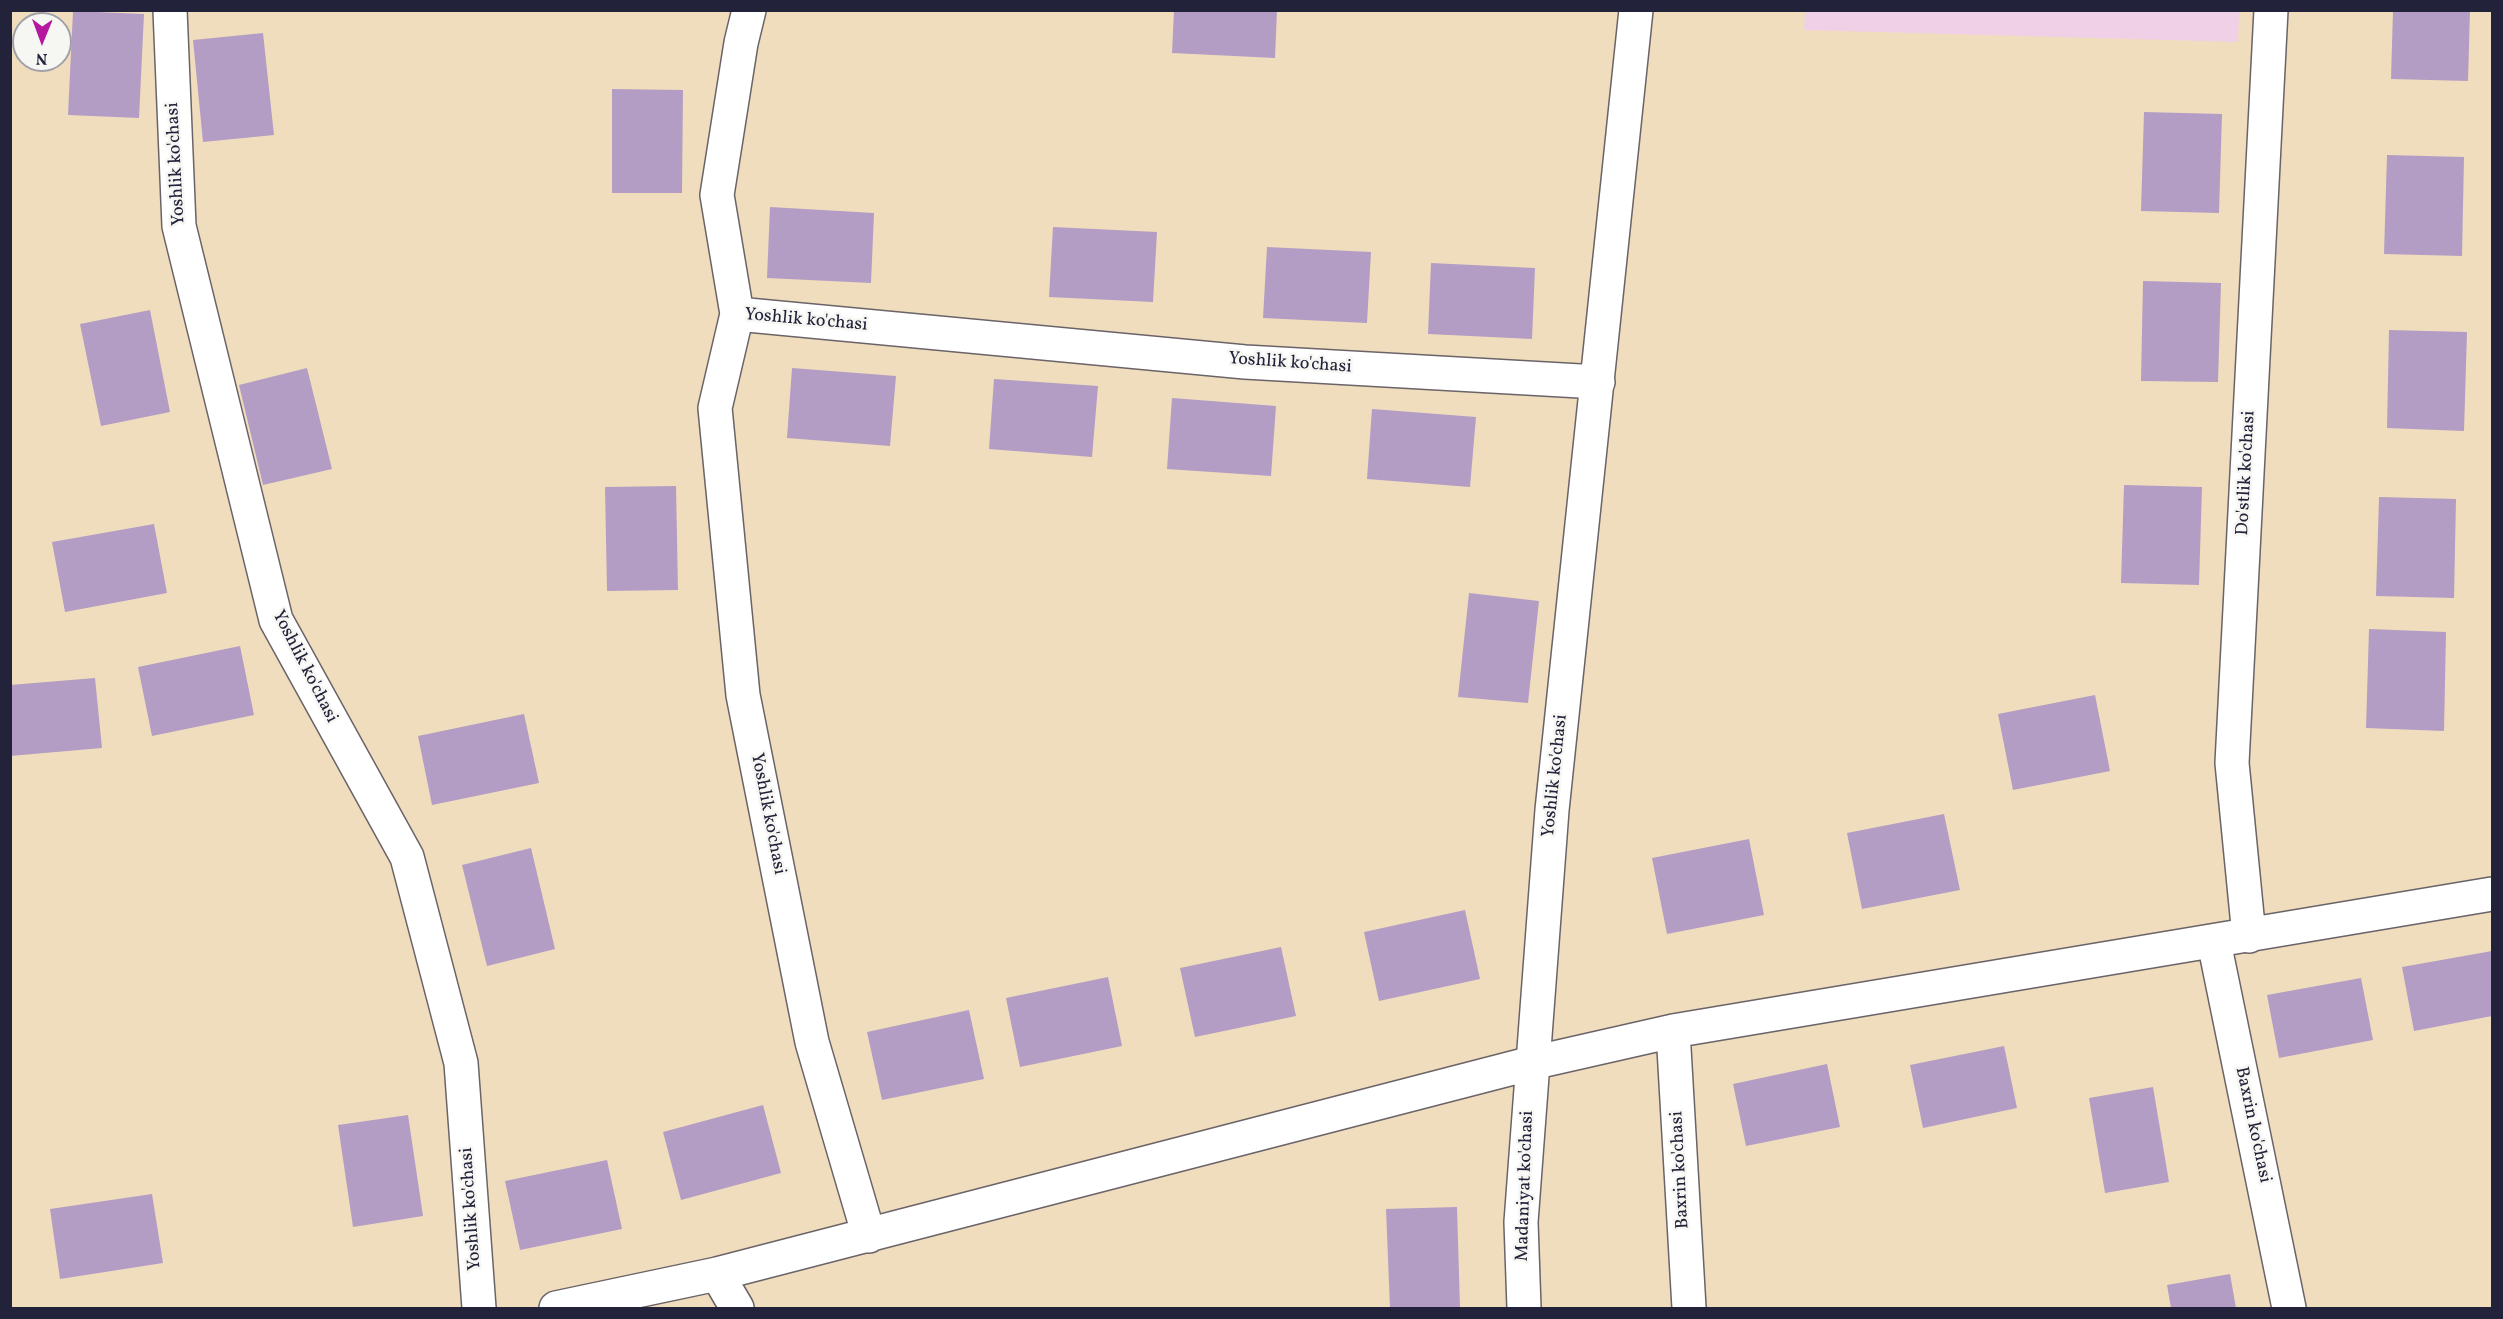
<!DOCTYPE html>
<style>
body{margin:0}
#map{position:relative;width:2503px;height:1319px;overflow:hidden;background:#f0ddbd;font-family:Vollkorn,serif}
canvas{display:block}
.frame{position:absolute;inset:0;border:12px solid #22223b;pointer-events:none}
.north{position:absolute;left:12px;top:12px;width:60px;height:60px;box-sizing:border-box;background:#f6f6f2;border:2px solid #a1a1a9;border-radius:50%;rotate:181deg;font-size:16px;font-weight:700;line-height:24px;text-align:center;color:#22223b}
.north::after{content:'';display:block;margin:auto;width:21px;height:27px;background:#b5179e;clip-path:polygon(50% 0,100% 100%,50% 72%,0 100%)}
</style>
<div id="map">
<canvas width="2503" height="1319"></canvas>
<div class="frame"></div>
<div class="north">N</div>
</div>
<script>
const context = document.querySelector('canvas').getContext('2d');
context.lineJoin = 'round';
function paint(path, color) {
  context.fillStyle = color;
  context.fill(path, 'evenodd');
}
function trace(path, color, width, dash) {
  context.strokeStyle = color;
  context.lineWidth = width;
  context.lineCap = dash ? 'butt' : 'round';
  context.setLineDash(dash || []);
  context.stroke(path);
}
function drawText(font, color, halo, rows, align = 'center') {
  context.font = font + ' Vollkorn,serif';
  context.lineWidth = 5;
  context.setLineDash([]);
  context.textBaseline = 'middle';
  context.strokeStyle = halo;
  context.fillStyle = color;
  for (const [text, x, y, turn = 0] of rows) {
    context.save();
    context.translate(x, y);
    context.rotate((+turn || 0) * Math.PI / 180);
    context.textAlign = isNaN(turn) ? turn : align;
    if (halo) context.strokeText(text, 0, 0);
    context.fillText(text, 0, 0);
    context.restore();
  }
}
paint(new Path2D(`
 M 1805,10 L 2239,11 L 2238,42 L 1804,30 Z`), '#efd0e6');
paint(new Path2D(`
 M 1174,10 L 1277,10 L 1275,58 L 1172,53 Z
 M 2393,10 L 2470,10 L 2468,81 L 2391,79 Z
 M 73,11 L 144,14 L 139,118 L 68,115 Z
 M 263,33 L 274,135 L 203,142 L 193,40 Z
 M 612,89 L 683,90 L 682,193 L 612,193 Z
 M 2144,112 L 2222,114 L 2219,213 L 2141,211 Z
 M 2387,155 L 2464,157 L 2462,256 L 2384,254 Z
 M 770,207 L 874,213 L 871,283 L 767,278 Z
 M 1053,227 L 1157,232 L 1153,302 L 1049,297 Z
 M 1267,247 L 1371,252 L 1367,323 L 1263,318 Z
 M 1431,263 L 1535,268 L 1532,339 L 1428,334 Z
 M 2143,281 L 2221,283 L 2218,382 L 2141,381 Z
 M 150,310 L 170,412 L 101,426 L 80,324 Z
 M 2389,330 L 2467,332 L 2464,431 L 2387,428 Z
 M 307,368 L 332,469 L 263,485 L 239,385 Z
 M 792,368 L 896,376 L 890,446 L 787,438 Z
 M 994,379 L 1098,386 L 1092,457 L 989,449 Z
 M 1172,398 L 1276,406 L 1271,476 L 1167,469 Z
 M 1372,409 L 1476,417 L 1470,487 L 1367,479 Z
 M 2124,485 L 2202,487 L 2199,585 L 2121,583 Z
 M 676,486 L 678,590 L 607,591 L 605,487 Z
 M 2379,497 L 2456,499 L 2454,598 L 2376,596 Z
 M 154,524 L 167,593 L 65,612 L 52,542 Z
 M 1469,593 L 1539,601 L 1528,703 L 1458,697 Z
 M 2369,629 L 2446,632 L 2444,731 L 2366,728 Z
 M 240,646 L 254,715 L 152,736 L 138,667 Z
 M 95,678 L 102,748 L 10,756 L 10,685 Z
 M 2095,695 L 2110,771 L 2013,790 L 1998,714 Z
 M 524,714 L 539,783 L 432,805 L 418,736 Z
 M 1944,814 L 1960,890 L 1862,909 L 1847,833 Z
 M 1749,839 L 1764,915 L 1667,934 L 1652,858 Z
 M 531,848 L 555,949 L 487,966 L 462,865 Z
 M 1465,910 L 1480,979 L 1379,1001 L 1364,932 Z
 M 1281,947 L 1296,1016 L 1195,1037 L 1180,968 Z
 M 2492,951 L 2492,1016 L 2414,1031 L 2402,967 Z
 M 1108,977 L 1122,1046 L 1020,1067 L 1006,998 Z
 M 2361,978 L 2373,1040 L 2279,1058 L 2267,995 Z
 M 969,1010 L 984,1079 L 882,1100 L 867,1032 Z
 M 2004,1046 L 2017,1108 L 1923,1128 L 1910,1065 Z
 M 1827,1064 L 1840,1127 L 1746,1146 L 1733,1084 Z
 M 2153,1087 L 2169,1182 L 2105,1193 L 2089,1098 Z
 M 763,1105 L 781,1173 L 681,1200 L 663,1132 Z
 M 408,1115 L 423,1216 L 353,1227 L 338,1125 Z
 M 607,1160 L 622,1229 L 520,1250 L 505,1181 Z
 M 152,1194 L 163,1263 L 60,1279 L 50,1209 Z
 M 1457,1207 L 1460,1308 L 1390,1308 L 1386,1209 Z
 M 2230,1274 L 2236,1308 L 2171,1308 L 2167,1285 Z`), '#b39dc4');
const minor = new Path2D(`
 M 170,10 L 179,226 L 276,620 L 407,857 L 461,1063 L 479,1308
 M 737,314 L 717,195 L 741,43 L 749,10
 M 2249,936 L 2232,763 L 2271,10
 M 2214,942 L 2289,1308
 M 1673,1031 L 1689,1308
 M 869,1236 L 812,1042 L 743,695 L 715,408 L 737,314 L 1245,362 L 1598,382
 M 717,1274 L 737,1308
 M 556,1308 L 717,1274 L 1532,1063 L 1673,1031 L 2492,894
 M 1524,1308 L 1521,1222 L 1552,810 L 1636,10`);
trace(minor, '#6a6368', 36);
trace(minor, '#fff', 33);
drawText('18px', '#22223b', '#f6f6f2', [
 ["Yoshlik ko'chasi",177,164,-93],
 ["Yoshlik ko'chasi",806,321,5],
 ["Yoshlik ko'chasi",1290,364,4],
 ["Do'stlik ko'chasi",2247,473,-87],
 ["Yoshlik ko'chasi",304,667,63],
 ["Yoshlik ko'chasi",1556,776,-84],
 ["Yoshlik ko'chasi",767,814,79],
 ["Baxrin ko'chasi",2252,1125,78],
 ["Baxrin ko'chasi",1681,1170,-93],
 ["Madaniyat ko'chasi",1526,1186,-88],
 ["Yoshlik ko'chasi",472,1209,-94]
]);
</script>
